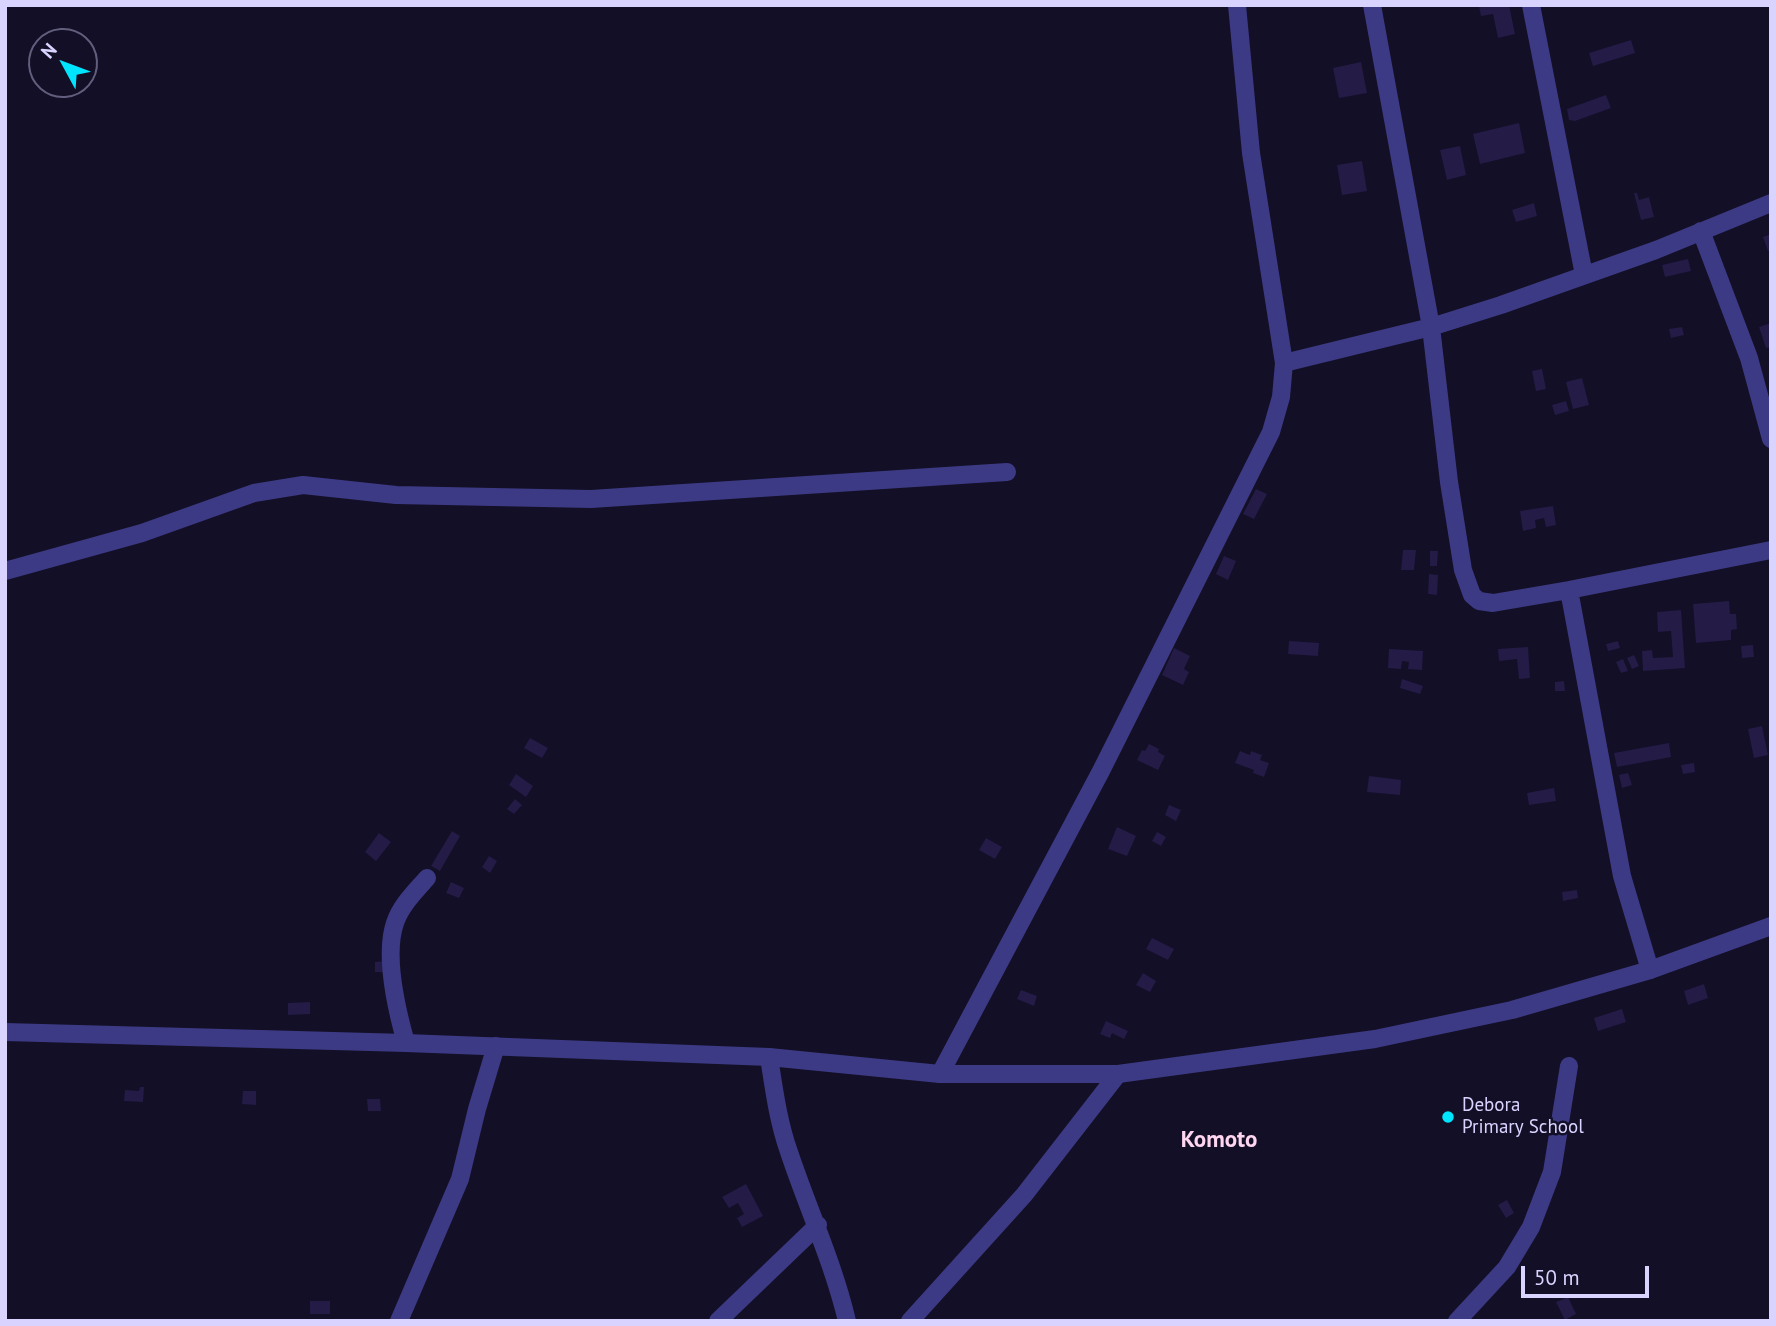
<!DOCTYPE html>
<style>
body{margin:0}
#map{position:relative;width:1776px;height:1326px;overflow:hidden;background:#130f26;font-family:"PT Sans",sans-serif}
canvas{display:block}
.frame{position:absolute;inset:0;border:7px solid #d9d4ff;pointer-events:none}
.north{position:absolute;left:28px;top:28px;width:70px;height:70px;box-sizing:border-box;background:#130f26;border:2px solid #625e7d;border-radius:50%;rotate:311deg;font-size:19px;font-weight:700;line-height:28px;text-align:center;color:#d9d4ff}
.north::after{content:'';display:block;margin:auto;width:24px;height:32px;background:#00e5ff;clip-path:polygon(50% 0,100% 100%,50% 72%,0 100%)}
.scale{position:absolute;left:1521px;top:1266px;width:128px;height:32px;box-sizing:border-box;border:4px solid #d9d4ff;border-top:0;padding-left:9px;font-size:21px;line-height:24px;white-space:nowrap;color:#d9d4ff;-webkit-text-stroke:5px #130f26;paint-order:stroke}
</style>
<div id="map">
<canvas width="1776" height="1326"></canvas>
<div class="frame"></div>
<div class="north">N</div>
<div class="scale">50 m</div>
</div>
<script>
const context = document.querySelector('canvas').getContext('2d');
context.lineJoin = 'round';
function paint(path, color) {
  context.fillStyle = color;
  context.fill(path, 'evenodd');
}
function trace(path, color, width, dash) {
  context.strokeStyle = color;
  context.lineWidth = width;
  context.lineCap = dash ? 'butt' : 'round';
  context.setLineDash(dash || []);
  context.stroke(path);
}
function drawText(font, color, halo, rows, align = 'center') {
  context.font = font + ' "PT Sans",sans-serif';
  context.lineWidth = 5;
  context.setLineDash([]);
  context.textBaseline = 'middle';
  context.strokeStyle = halo;
  context.fillStyle = color;
  for (const [text, x, y, turn = 0] of rows) {
    context.save();
    context.translate(x, y);
    context.rotate((+turn || 0) * Math.PI / 180);
    context.textAlign = isNaN(turn) ? turn : align;
    if (halo) context.strokeText(text, 0, 0);
    context.fillText(text, 0, 0);
    context.restore();
  }
}
paint(new Path2D(`
 M 1509,5 L 1515,34 L 1498,38 L 1493,14 L 1481,16 L 1479,6 Z
 M 1631,40 L 1635,53 L 1593,66 L 1589,53 Z
 M 1361,62 L 1367,93 L 1339,98 L 1333,68 Z
 M 1606,95 L 1611,108 L 1575,121 L 1569,120 L 1567,109 Z
 M 1519,123 L 1525,153 L 1480,164 L 1473,134 Z
 M 1460,146 L 1466,175 L 1447,180 L 1440,150 Z
 M 1362,161 L 1367,191 L 1342,195 L 1337,165 Z
 M 1634,193 L 1637,193 L 1639,200 L 1649,197 L 1654,217 L 1641,220 Z
 M 1534,203 L 1537,216 L 1516,222 L 1512,210 Z
 M 1771,234 L 1771,250 L 1768,251 L 1763,237 Z
 M 1688,259 L 1691,271 L 1665,277 L 1662,265 Z
 M 1771,323 L 1771,347 L 1766,348 L 1759,327 Z
 M 1682,327 L 1684,335 L 1671,338 L 1669,329 Z
 M 1542,369 L 1546,389 L 1536,391 L 1532,371 Z
 M 1582,378 L 1589,405 L 1573,409 L 1566,382 Z
 M 1566,401 L 1569,411 L 1555,415 L 1552,405 Z
 M 1256,489 L 1267,494 L 1254,519 L 1243,514 Z
 M 1553,506 L 1556,525 L 1546,527 L 1544,518 L 1535,520 L 1536,528 L 1523,531 L 1520,511 Z
 M 1403,550 L 1416,550 L 1414,570 L 1401,570 Z
 M 1430,551 L 1438,551 L 1437,566 L 1430,566 Z
 M 1224,556 L 1236,561 L 1228,580 L 1216,574 Z
 M 1429,574 L 1438,575 L 1437,595 L 1428,594 Z
 M 1729,601 L 1730,614 L 1736,614 L 1737,629 L 1731,630 L 1731,640 L 1696,643 L 1693,604 Z
 M 1681,610 L 1685,668 L 1643,671 L 1642,651 L 1652,650 L 1653,658 L 1673,657 L 1671,631 L 1658,632 L 1657,612 Z
 M 1289,641 L 1319,643 L 1318,656 L 1288,654 Z
 M 1618,641 L 1620,648 L 1608,651 L 1606,644 Z
 M 1753,645 L 1754,657 L 1742,658 L 1741,646 Z
 M 1528,647 L 1530,678 L 1519,679 L 1517,659 L 1499,661 L 1498,649 Z
 M 1174,648 L 1190,656 L 1184,669 L 1189,672 L 1183,685 L 1162,675 Z
 M 1389,649 L 1423,651 L 1422,670 L 1408,669 L 1409,662 L 1402,661 L 1401,669 L 1388,668 Z
 M 1634,655 L 1639,666 L 1632,669 L 1627,658 Z
 M 1623,659 L 1628,671 L 1621,673 L 1616,662 Z
 M 1402,679 L 1423,686 L 1420,694 L 1400,688 Z
 M 1564,681 L 1565,691 L 1555,691 L 1555,682 Z
 M 1762,726 L 1768,755 L 1754,758 L 1748,729 Z
 M 530,738 L 548,748 L 542,758 L 524,748 Z
 M 1669,743 L 1671,757 L 1617,767 L 1614,753 Z
 M 1149,744 L 1159,749 L 1158,752 L 1165,756 L 1158,770 L 1137,760 L 1142,750 L 1145,751 Z
 M 1240,751 L 1250,755 L 1251,751 L 1262,755 L 1260,760 L 1269,763 L 1264,777 L 1253,773 L 1254,770 L 1235,763 Z
 M 1694,763 L 1695,772 L 1683,774 L 1681,765 Z
 M 1628,773 L 1632,785 L 1622,788 L 1619,775 Z
 M 516,774 L 533,786 L 526,797 L 509,785 Z
 M 1369,776 L 1401,780 L 1400,795 L 1367,792 Z
 M 1554,788 L 1556,801 L 1529,805 L 1527,793 Z
 M 515,799 L 522,805 L 514,814 L 507,809 Z
 M 1169,805 L 1181,810 L 1176,821 L 1165,815 Z
 M 1117,827 L 1136,836 L 1127,856 L 1108,849 Z
 M 452,831 L 460,836 L 440,871 L 431,866 Z
 M 1157,832 L 1166,837 L 1161,846 L 1152,841 Z
 M 379,833 L 391,842 L 376,861 L 365,852 Z
 M 986,838 L 1002,847 L 995,859 L 979,850 Z
 M 489,856 L 497,861 L 490,873 L 482,867 Z
 M 451,882 L 464,888 L 459,898 L 446,893 Z
 M 1577,890 L 1578,898 L 1563,901 L 1562,892 Z
 M 1152,938 L 1174,949 L 1168,960 L 1146,949 Z
 M 386,961 L 386,972 L 375,972 L 375,962 Z
 M 1143,973 L 1156,981 L 1150,992 L 1136,985 Z
 M 1704,984 L 1708,998 L 1688,1005 L 1684,991 Z
 M 1021,990 L 1037,996 L 1034,1006 L 1017,999 Z
 M 310,1002 L 310,1014 L 288,1015 L 288,1003 Z
 M 1622,1009 L 1626,1022 L 1598,1031 L 1594,1018 Z
 M 1106,1021 L 1128,1031 L 1124,1039 L 1112,1033 L 1110,1038 L 1100,1034 Z
 M 140,1087 L 144,1087 L 143,1102 L 124,1101 L 125,1090 L 139,1091 Z
 M 243,1091 L 256,1091 L 256,1105 L 242,1104 Z
 M 367,1099 L 380,1099 L 381,1111 L 368,1111 Z
 M 746,1184 L 763,1216 L 742,1227 L 737,1218 L 744,1214 L 738,1203 L 729,1208 L 722,1197 Z
 M 1507,1200 L 1514,1213 L 1506,1218 L 1498,1205 Z
 M 1568,1297 L 1576,1314 L 1565,1320 L 1556,1302 Z
 M 310,1301 L 330,1301 L 330,1314 L 310,1314 Z`), '#241b47');
trace(new Path2D(`
 M 1372,5 L 1431,327 L 1449,482 L 1463,570 L 1472,595 L 1479,601 L 1493,603 L 1569,590 L 1771,550
 M 1531,5 L 1584,275
 M 1701,231 L 1749,358 L 1771,439
 M 1284,363 L 1431,327 L 1501,305 L 1656,250 L 1771,203
 M 5,571 L 142,533 L 254,493 L 303,485 L 396,495 L 591,499 L 1007,472
 M 1569,590 L 1622,876 L 1650,970
 M 406,1043 C 397,1011 384,955 395,923 C 401,905 415,892 427,878
 M 769,1057 C 774,1089 778,1121 789,1152 C 808,1209 833,1262 847,1321
 M 940,1074 L 1101,771 L 1271,432 L 1281,397 L 1284,363 L 1251,153 L 1237,5
 M 399,1321 L 460,1179 L 477,1109 L 496,1046
 M 718,1321 L 818,1225
 M 910,1321 L 1024,1195 L 1118,1074
 M 1457,1321 L 1507,1267 L 1531,1227 L 1552,1172 L 1569,1066`), '#3d3a85', 18);
trace(new Path2D(`
 M 5,1032 L 406,1043 L 769,1057 L 940,1074 L 1118,1074 L 1375,1039 L 1512,1010 L 1650,970 L 1771,926`), '#3d3a85', 18);
for (const [x, y, r, color] of [
 [1448,1117,7,"#00e5ff"]
]) {
  const dot = new Path2D();
  dot.arc(x, y, r, 0, 2 * Math.PI);
  context.fillStyle = color;
  context.fill(dot);
  trace(dot, '#130f26', 2.5);
}
drawText('19px', '#d9d4ff', '#130f26', [
 ["Debora",1462,1106],
 ["Primary School",1462,1128]
], 'left');
drawText('bold 23px', '#ffd6f0', '#130f26', [
 ["Komoto",1219,1140]
]);
</script>
